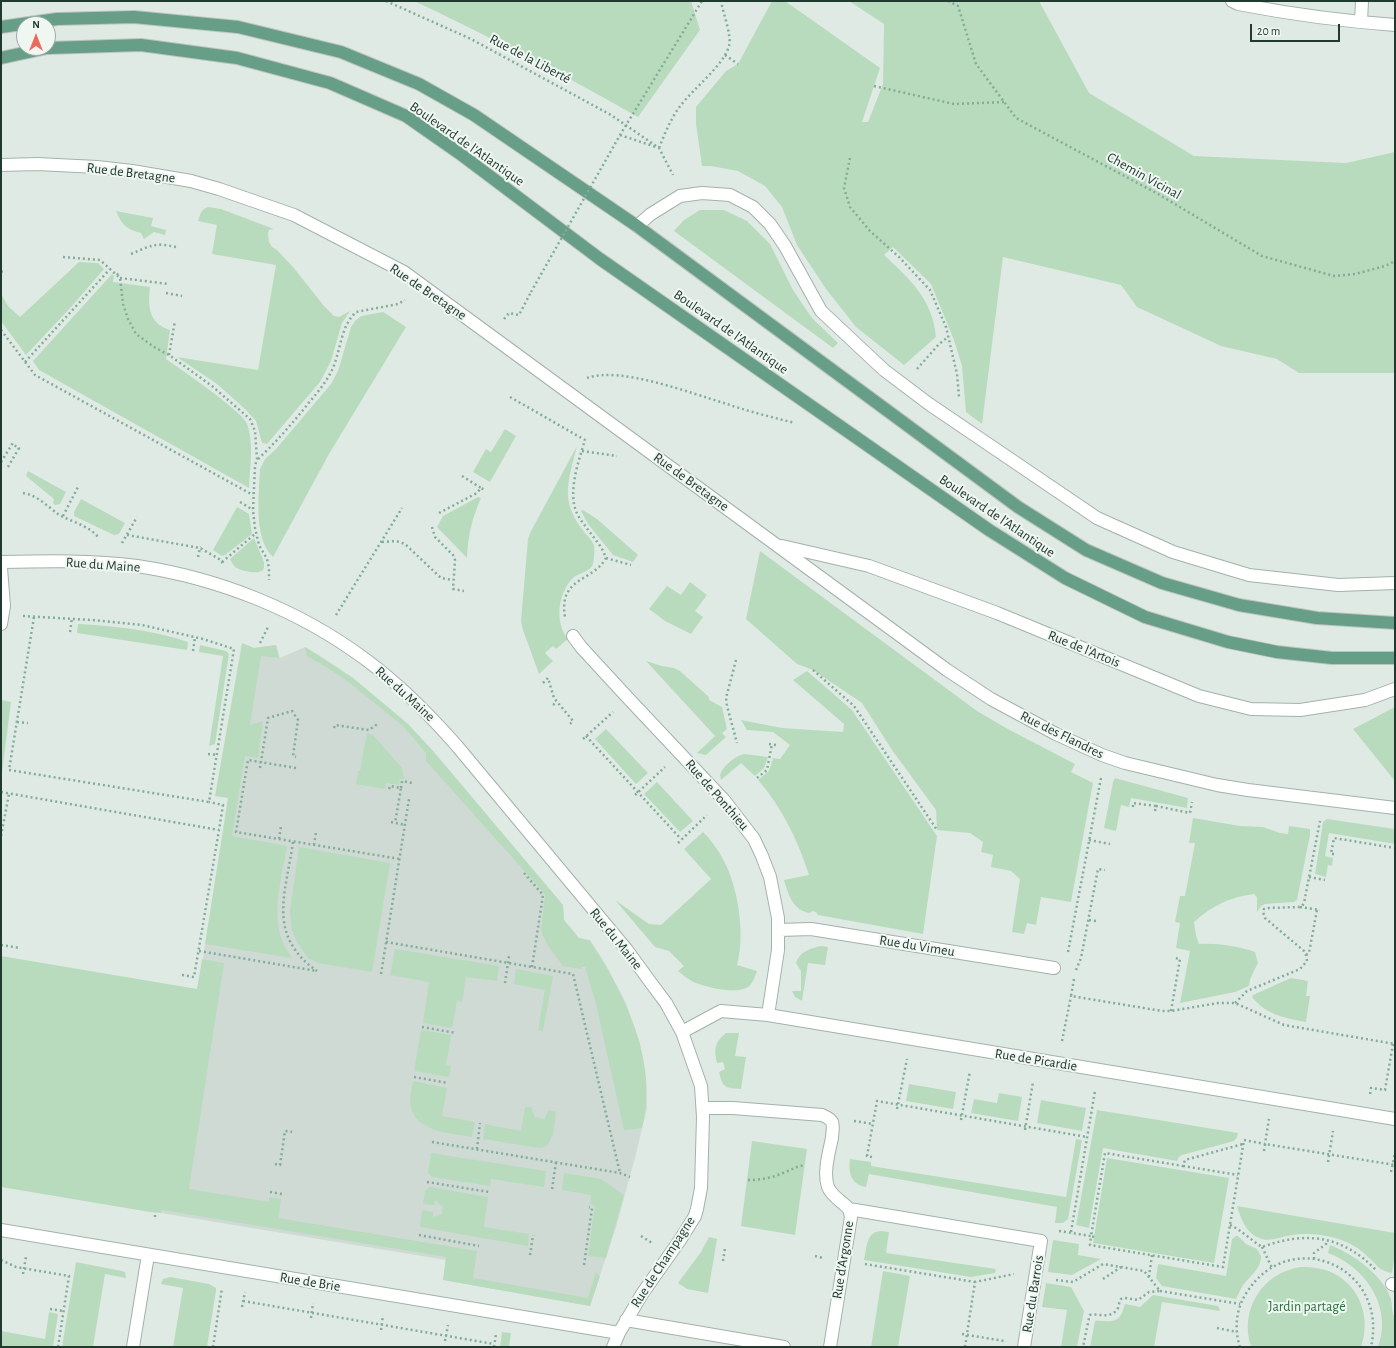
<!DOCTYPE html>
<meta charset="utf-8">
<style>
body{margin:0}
#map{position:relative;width:1396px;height:1348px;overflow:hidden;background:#e0eae4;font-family:"Alegreya Sans",sans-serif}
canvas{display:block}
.frame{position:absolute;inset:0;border:2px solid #213a30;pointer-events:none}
.north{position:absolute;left:16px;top:16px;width:40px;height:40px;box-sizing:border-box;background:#f0f7f3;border:1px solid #9daba5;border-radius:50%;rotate:0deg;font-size:11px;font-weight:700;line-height:16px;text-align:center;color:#213a30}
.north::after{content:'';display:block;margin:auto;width:14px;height:18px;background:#ed6a5b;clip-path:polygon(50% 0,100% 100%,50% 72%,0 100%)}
.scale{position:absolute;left:1250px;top:24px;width:90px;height:18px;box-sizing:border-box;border:2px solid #213a30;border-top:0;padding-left:5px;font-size:12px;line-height:14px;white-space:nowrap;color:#213a30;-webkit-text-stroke:3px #f0f7f3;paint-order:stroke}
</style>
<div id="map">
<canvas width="1396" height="1348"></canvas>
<div class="frame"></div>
<div class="north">N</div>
<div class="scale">20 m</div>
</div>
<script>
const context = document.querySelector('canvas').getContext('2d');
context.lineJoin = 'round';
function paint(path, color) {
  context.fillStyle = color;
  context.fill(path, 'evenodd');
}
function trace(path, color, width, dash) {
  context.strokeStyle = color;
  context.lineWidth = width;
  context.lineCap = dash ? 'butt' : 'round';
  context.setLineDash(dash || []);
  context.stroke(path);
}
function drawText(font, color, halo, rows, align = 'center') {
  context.font = font + ' "Alegreya Sans",sans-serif';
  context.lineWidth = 4;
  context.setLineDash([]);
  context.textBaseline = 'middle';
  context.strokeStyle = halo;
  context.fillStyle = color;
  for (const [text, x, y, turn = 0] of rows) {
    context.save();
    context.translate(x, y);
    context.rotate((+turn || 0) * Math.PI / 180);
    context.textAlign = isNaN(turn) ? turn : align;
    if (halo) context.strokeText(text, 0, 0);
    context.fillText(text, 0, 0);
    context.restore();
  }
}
paint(new Path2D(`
 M 276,645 L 280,658 L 305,647 L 319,655 L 353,678 L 408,724 L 433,751 L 563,905 L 564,920 L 579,938 L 590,940 L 606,965 L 626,1003 L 640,1043 L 644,1066 L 647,1108 L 635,1158 L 616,1227 L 590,1306 L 443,1280 L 446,1260 L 161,1213 L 254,648 Z`), '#cedad3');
paint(new Path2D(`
 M 414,1 L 691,1 L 700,30 L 638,117 C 565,75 490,37 414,1 Z
 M 772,1 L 785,1 L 880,68 L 862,122 L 868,122 L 883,84 L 884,24 L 849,1 L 1039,1 L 1089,93 L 1194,156 L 1346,163 L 1395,152 L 1395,373 L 1299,373 L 1277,359 L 1221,346 L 1137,307 L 1121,285 L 1003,257 L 982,424 L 966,412 L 962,366 L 954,340 L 931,284 L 893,247 L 884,255 C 910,279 933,300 936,337 L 904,365 L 856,327 L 826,289 L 797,245 L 782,207 L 765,186 L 738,171 L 711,166 L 702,166 L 696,124 L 696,107 L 726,71 L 738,64 Z
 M 208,207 L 221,209 L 274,229 L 269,230 L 268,234 L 269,242 L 272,247 L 277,250 L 293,267 L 324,306 L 334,316 L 339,317 L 350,311 L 342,323 L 331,361 L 320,382 L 267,444 L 262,443 L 256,421 L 246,410 L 217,384 L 177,357 L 258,370 L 276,265 L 212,254 L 217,225 L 198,221 C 200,215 201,209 208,207 Z
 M 700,210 L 724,210 L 747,221 L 770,244 L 793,290 L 812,318 L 838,343 L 833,348 L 674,231 L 684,220 Z
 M 116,211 L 153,218 L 151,226 L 166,230 L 165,235 L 154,232 L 144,239 L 141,233 C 126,229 122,225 116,211 Z
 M 79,262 L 98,263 L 104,269 L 72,306 L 26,355 L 1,321 L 1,294 L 8,306 L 20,317 Z
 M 112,274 L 114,276 L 113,282 L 150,287 C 148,306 148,323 170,330 L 166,359 C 188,374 209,389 230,406 C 235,411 244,417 247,424 C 254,441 250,470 249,488 L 39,370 L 33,361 Z
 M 383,312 L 406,327 L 329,454 L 273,557 C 253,538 259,494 260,469 L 265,459 L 276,449 L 331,384 L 338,371 L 351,327 L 355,321 L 361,316 Z
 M 505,429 L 516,436 L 490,482 L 473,472 L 486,449 L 491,452 Z
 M 577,446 C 573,462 567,480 568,497 C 569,510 577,523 585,533 C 588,536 592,541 594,545 C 595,550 594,559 593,564 C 591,571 580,573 574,577 C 558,592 554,622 568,639 L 556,649 L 553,646 L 545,653 L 553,661 L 539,674 L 523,630 L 521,621 L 528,539 L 531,531 Z
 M 28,471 L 66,492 L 60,504 L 55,505 L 53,503 L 54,499 L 26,476 Z
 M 478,497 L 481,498 C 472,518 468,536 467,558 L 437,527 L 443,516 Z
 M 81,499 L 125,523 L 119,534 L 114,535 L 74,516 L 74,512 Z
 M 237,507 L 249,514 L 252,534 L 225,555 L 222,556 L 213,550 Z
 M 583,510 L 597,519 L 638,555 L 633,562 L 613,555 L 588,524 L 581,511 Z
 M 254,538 L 264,562 L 264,568 L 263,570 C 257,575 241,571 235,567 C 233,565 231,561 230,559 Z
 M 760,551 L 977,711 L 1006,728 L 1075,764 L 1071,772 L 1093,783 L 1071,902 L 1041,897 L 1036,925 L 1027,923 L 1024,934 L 1012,932 L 1020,879 L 1011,871 L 991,867 L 993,855 L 981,852 L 983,842 L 970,833 L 937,830 L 936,810 L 892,750 L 862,703 L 813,670 L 797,664 L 746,619 Z
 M 690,582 L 707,595 L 695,611 L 703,617 L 691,634 L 665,621 L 649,609 L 667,586 L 681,595 Z
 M 78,624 C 115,626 153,630 188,642 L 187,650 L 77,633 Z
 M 242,643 L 254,648 L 276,645 L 279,658 L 261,656 L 250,725 L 263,721 L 258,758 L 245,756 L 232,836 L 287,846 C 282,878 270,914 284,945 C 286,950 290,954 292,958 L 205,944 L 228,798 L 215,796 Z
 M 200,645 L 226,651 L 229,654 L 215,744 L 209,746 L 223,656 L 199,652 Z
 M 305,647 L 353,678 L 408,724 L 433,751 L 563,905 L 564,920 L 579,938 L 590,941 C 624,992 660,1065 642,1128 L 624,1130 L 595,1000 L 585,967 L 582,967 L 582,969 L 563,966 L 547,944 L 541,931 L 545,894 L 426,761 L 426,753 L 404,727 L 350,683 L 328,668 L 307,656 Z
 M 646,661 L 662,666 L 674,668 L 680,671 L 709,697 L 709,700 L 722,707 L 727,729 L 722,733 L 726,737 L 706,755 L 697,753 L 715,736 Z
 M 807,671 L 852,710 L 937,836 L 923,934 L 818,915 L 816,912 L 812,911 L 810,913 C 793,911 788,894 784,880 L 809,875 C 798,841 782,807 758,780 L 769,771 L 773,758 L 780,759 L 790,745 L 773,732 L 747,730 L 741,720 L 782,728 L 843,732 L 844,724 L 793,680 Z
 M 1,700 L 11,702 L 1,780 Z
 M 1395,707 L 1395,781 L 1353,729 Z
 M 606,729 L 648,773 L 636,784 L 595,739 Z
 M 367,733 L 373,735 L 402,768 L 404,778 L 404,779 L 400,779 L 399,785 L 386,783 L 385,789 L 356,784 L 358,771 L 360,771 Z
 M 745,754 L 768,757 L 764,768 L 755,776 L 741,763 L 721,780 L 720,775 C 723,766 736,755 745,754 Z
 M 1115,778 L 1188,798 L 1187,808 L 1131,798 L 1129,807 L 1121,805 L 1116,831 L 1104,828 L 1113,782 Z
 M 657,782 L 693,821 L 680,832 L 644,794 Z
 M 1193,818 L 1240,826 L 1263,827 L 1280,833 L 1288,834 L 1289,826 L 1310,829 L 1310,835 L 1297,900 L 1294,902 L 1265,904 L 1261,906 L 1257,912 L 1257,897 L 1254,894 C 1229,897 1212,906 1194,922 L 1196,935 L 1199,944 C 1218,943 1237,946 1255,952 L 1258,963 C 1254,971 1250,977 1249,986 L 1235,992 L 1180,1003 L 1190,951 L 1176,948 L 1180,923 L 1175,922 L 1180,896 L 1185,896 L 1195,843 L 1189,843 Z
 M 1327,819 L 1395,829 L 1395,844 L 1329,833 L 1325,856 L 1333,858 L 1332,866 L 1328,865 L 1326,877 L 1315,874 L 1323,822 Z
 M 703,832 C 713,842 721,854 727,867 C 739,894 745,937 737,965 L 757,971 C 755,977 753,983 748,987 C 736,995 706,987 693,982 C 688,979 683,975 678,971 L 684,966 L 669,951 L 655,947 L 615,900 L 649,924 L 661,925 L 711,879 L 684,849 Z
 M 299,847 L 390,863 L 372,972 L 318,963 L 308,958 L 297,942 L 292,931 L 290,911 Z
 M 821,946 L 828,947 L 825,965 L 808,963 L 802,1001 L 795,997 L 792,991 L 801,991 L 801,971 L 796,963 C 799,952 811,948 821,946 Z
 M 395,949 L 499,966 L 497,981 L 466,977 L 462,1002 L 457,1001 L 452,1028 L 423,1023 L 429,982 L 390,975 Z
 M 1,956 L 197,989 L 202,959 L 224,963 L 189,1189 L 269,1202 L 269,1197 L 281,1199 L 278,1218 L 477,1251 L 473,1278 L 588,1298 L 596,1272 L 600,1276 L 590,1306 L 443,1280 L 446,1257 L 162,1210 L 161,1213 L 150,1212 L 1,1187 Z
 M 516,969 L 553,976 L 543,1031 L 538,1030 L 545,990 L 514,984 Z
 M 1291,978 L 1308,981 L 1306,996 L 1310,996 L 1306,1022 C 1285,1018 1266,1015 1252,997 L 1253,995 Z
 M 421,1030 L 451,1035 L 446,1065 L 451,1066 L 449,1077 L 414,1071 Z
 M 726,1033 L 739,1033 L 735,1056 L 746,1057 L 741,1089 C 725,1088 723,1088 719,1072 L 725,1069 L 723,1062 L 717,1063 C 714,1049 714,1043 726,1033 Z
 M 413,1081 L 447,1088 L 442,1116 L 475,1122 L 472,1137 C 449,1133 411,1132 410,1100 C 410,1094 412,1088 413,1081 Z
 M 909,1084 L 956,1092 L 953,1109 L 906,1101 Z
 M 999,1093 L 1022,1097 L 1018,1121 L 971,1113 L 974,1099 L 997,1103 Z
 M 1041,1100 L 1086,1108 L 1082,1131 L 1037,1123 Z
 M 525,1107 L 531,1107 L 535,1117 L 544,1119 L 549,1110 L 556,1112 C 554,1123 555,1148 539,1148 L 483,1139 L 485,1124 L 521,1131 Z
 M 1097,1110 L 1238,1133 L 1237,1137 L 1234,1141 L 1182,1155 L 1179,1157 L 1177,1161 L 1103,1148 L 1089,1228 L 1076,1225 Z
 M 1076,1139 L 1082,1140 L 1068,1219 L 1063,1223 L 1055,1223 L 1057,1207 L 869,1174 L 866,1187 C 851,1185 848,1172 850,1159 L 871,1162 L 871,1166 L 1066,1197 Z
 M 752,1141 L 807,1149 L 795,1235 L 741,1226 Z
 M 431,1153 L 546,1171 L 544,1187 L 491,1179 L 490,1186 L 432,1177 L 428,1173 Z
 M 1107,1158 L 1229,1178 L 1214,1263 L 1093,1243 Z
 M 564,1173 L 601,1179 L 624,1195 L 606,1258 L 588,1256 L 595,1206 L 590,1204 L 591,1195 L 562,1190 Z
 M 431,1187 L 488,1197 L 484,1227 L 529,1234 L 528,1246 L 420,1227 L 422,1210 L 433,1212 L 433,1217 L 442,1214 L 443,1207 L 435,1200 L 434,1205 L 423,1204 L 425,1191 L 428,1188 Z
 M 1237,1206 L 1395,1233 L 1395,1252 L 1392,1273 C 1377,1270 1378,1265 1367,1256 C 1359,1248 1347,1241 1335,1238 C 1322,1234 1306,1233 1292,1235 C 1282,1236 1269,1243 1259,1238 C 1246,1233 1241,1219 1237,1206 Z
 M 882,1231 L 889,1232 L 886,1253 L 996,1269 L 995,1273 L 971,1277 L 864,1260 C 867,1247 866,1231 882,1231 Z
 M 1236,1236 L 1238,1236 L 1246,1244 L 1257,1249 L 1261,1256 C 1261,1270 1249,1276 1242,1287 C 1240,1290 1238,1295 1236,1299 L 1162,1286 L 1156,1278 L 1158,1264 L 1226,1276 L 1232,1239 Z
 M 709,1237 L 717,1239 L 708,1293 L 687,1289 L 678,1283 L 701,1252 Z
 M 1053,1240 L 1079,1244 L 1078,1255 L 1101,1259 L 1072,1275 L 1048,1272 Z
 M 1330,1245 C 1352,1253 1383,1275 1391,1299 C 1392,1304 1392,1310 1393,1315 L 1395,1315 L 1395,1347 L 1378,1347 C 1380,1340 1382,1333 1382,1326 C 1383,1293 1358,1264 1328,1253 Z
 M 76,1262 L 122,1271 L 125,1272 L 126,1278 L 105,1274 L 93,1347 L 62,1347 Z
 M 1300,1267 C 1312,1267 1323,1268 1333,1273 C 1361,1287 1371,1319 1361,1347 L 1251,1347 C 1239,1310 1262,1273 1300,1267 Z
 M 883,1271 L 910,1276 L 898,1347 L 871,1347 Z
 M 170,1277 L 209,1284 L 216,1288 L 216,1291 L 207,1347 L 173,1347 L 183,1288 L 161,1284 L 163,1279 Z
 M 1046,1283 L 1071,1287 L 1084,1311 L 1077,1347 L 1061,1347 L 1067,1310 L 1042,1307 Z
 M 1153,1295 L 1218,1306 L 1220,1311 L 1162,1302 L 1154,1347 L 1090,1347 L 1095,1321 C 1105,1320 1116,1325 1122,1313 C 1123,1310 1124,1307 1125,1304 L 1140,1307 Z
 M 49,1312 L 58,1314 L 53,1347 L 1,1347 L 1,1331 L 45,1339 Z
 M 502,1332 L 511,1333 L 509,1347 L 500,1347 Z`), '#b9dbbd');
const minor = new Path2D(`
 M 1232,1 L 1238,4 C 1290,14 1342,21 1395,25
 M 1361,22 L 1362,1
 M 1,165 L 38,164 L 97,167 L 132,171 L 191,181 L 219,189 L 294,215 L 404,272 L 947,670 L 991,699 L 1056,734 L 1102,755 L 1125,763 L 1217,785 L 1248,790 L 1395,808
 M 637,226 L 651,214 L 680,196 L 702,193 L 730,195 L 753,207 L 770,224 L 785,246 L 821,311 L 884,370 L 929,404 L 1097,518 L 1173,552 L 1249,575 L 1338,585 L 1395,583
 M 782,546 L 869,566 L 997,613 L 1199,696 L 1251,709 L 1300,710 L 1365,700 L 1395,689
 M 1,562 C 46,561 92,560 137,566 C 218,578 299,610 365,659 C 399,684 429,714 457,746 L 627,950 L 651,983 L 666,1003 L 682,1032 L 701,1086 L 703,1117 L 701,1188 L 697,1209 L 695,1216 L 680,1240 L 642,1294 L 619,1333 L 613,1347
 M 1,568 L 4,606 L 1,624
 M 573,636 L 581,647 L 628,698 L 724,800 L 754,839 L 762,856 L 770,877 L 778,918 L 778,950 L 768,1015
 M 779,930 L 811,929 L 1054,968
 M 682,1032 L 721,1011 L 768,1015 L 1395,1119
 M 703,1108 L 733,1108 L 822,1115 C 826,1117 830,1118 832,1122 C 834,1127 832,1133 832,1138 C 829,1152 823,1173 828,1187 C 832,1197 842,1201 849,1209 L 851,1217 L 830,1347
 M 849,1209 L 1041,1241 L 1024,1347
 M 1,1230 L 619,1333
 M 1392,1284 L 1395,1285
 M 626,1320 L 784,1347
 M 133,1347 L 148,1255`);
const major = new Path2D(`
 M 1,27 L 57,19 L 134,17 L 238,27 L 341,52 L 419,84 L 474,115 L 637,226 L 1018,507 L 1086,550 L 1162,583 L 1239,605 L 1317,618 L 1395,623
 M 48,48 L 141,45 L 237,58 L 330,83 L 406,116 L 459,153 L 600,259 L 989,530 L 1065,578 L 1145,617 L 1228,642 L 1277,652 L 1332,658 L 1395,658
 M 1,58 L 47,48`);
trace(minor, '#a3b2aa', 14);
trace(major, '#bcc4c1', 14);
trace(new Path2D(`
 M 386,1 L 471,39 L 611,115 L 659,148 L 673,175
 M 948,1 L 958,6 L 976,64 L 1016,118 L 1158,194 L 1262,256 L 1334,276 L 1355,274 L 1385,266 L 1395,261
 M 725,55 L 738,64
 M 874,86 L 954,104 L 1004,102
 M 620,135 L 656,147
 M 659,148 C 665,133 671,118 681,105 C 694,88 724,65 729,46 C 732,36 723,13 721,1
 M 850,158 L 844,188 L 850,207 L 870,231 L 899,257 L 930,290 L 946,327 L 957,374 L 959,397
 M 131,254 C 150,246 155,242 176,247
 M 63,257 L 100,260 L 120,278 L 123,304 L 128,319 L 136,334 L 154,347 L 169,355 L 212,386 L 250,419 L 255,431 L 257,459 L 255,466 L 253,510 L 255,528 L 259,545 L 267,559 L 269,568 L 269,580
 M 1,272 L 3,271
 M 117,275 L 120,271
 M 120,278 L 168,284
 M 166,293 L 182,296
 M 504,319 L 509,313 L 519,315 L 531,292
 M 1,330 L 35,375 L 253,495
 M 169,355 L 175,321
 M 25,362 L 110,269
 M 917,369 L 939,344 L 948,337
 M 587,378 C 620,366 690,393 724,403 C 747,411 771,417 795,423
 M 510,397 L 585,440 C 579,460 568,490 576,511 C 578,516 582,522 586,527 C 593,537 602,546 606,558 C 593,582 558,577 565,617
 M 582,451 L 617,456
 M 258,459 C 276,442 292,424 307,405 C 316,394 326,383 332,370 C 341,351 340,327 356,312 L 398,304 L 405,300
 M 1,462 L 14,441
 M 8,467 L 19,448 L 12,444
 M 462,476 L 481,488
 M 23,493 C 37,495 47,506 58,514 C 71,522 88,525 98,537
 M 240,502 L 253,510
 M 439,513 L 477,493 L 481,488 L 485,490
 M 63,516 L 79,485
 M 432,527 L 435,537 L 453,555 L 455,560 L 453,589 L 464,591
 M 127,535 L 200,548 L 201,547
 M 382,542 L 396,541 L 405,544 L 441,578 L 453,580
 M 122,543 L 137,517
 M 198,557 L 200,548 L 221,560 L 223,564
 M 606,558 L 631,565
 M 222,562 L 255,534
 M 336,615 L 402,508
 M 23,616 L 92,620 L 142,625 L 203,639 L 234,649 L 209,802 L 9,770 L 34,617
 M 70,632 L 72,618
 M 260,643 L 268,627
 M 193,651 L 195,637
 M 736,660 L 726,698 L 727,706 L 737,743
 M 813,670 L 854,706 L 937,830
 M 543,683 L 548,678 L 554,698 L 573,721 L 570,724
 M 553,705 L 557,702
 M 17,722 L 28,723
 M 334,728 L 335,725 L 369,730 L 379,723
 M 586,736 L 681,839
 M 583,739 L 613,712
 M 769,744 L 776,745
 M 208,754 L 217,755
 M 260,768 L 268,718 L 292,711 L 298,720 L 293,756 L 296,757
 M 296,768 L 248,760 L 236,832 L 400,859
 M 757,778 L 767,770 L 772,744
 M 401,788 L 402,781 L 412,783
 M 389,789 L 390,786 L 401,788 L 395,823
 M 1,792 L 219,830 L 223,805 L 209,802
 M 635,795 L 665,767
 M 1133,807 L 1133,803 L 1156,806
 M 1155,811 L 1156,806 L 1190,813 L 1192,802
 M 391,822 L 405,825
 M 1,836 L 9,794
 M 279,839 L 281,826
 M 1089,840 L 1110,844
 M 293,842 C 286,893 266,935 317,971
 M 678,843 L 707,815
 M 314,845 L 316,832
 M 1334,854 L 1331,854 L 1334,838 L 1395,848
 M 524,873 L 543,895 L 532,967
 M 1309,877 L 1325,880
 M 1300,907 L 1320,910
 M 1089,920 L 1096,921
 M 386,942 L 573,974 L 620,1173
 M 1,945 L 20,948
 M 199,951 L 317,971
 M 1068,952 L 1101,778
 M 1306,955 L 1309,953 L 1317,910
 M 1076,970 L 1081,958 L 1098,869 L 1105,870
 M 381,974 L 409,799
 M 182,975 L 194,977 L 219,830
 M 1074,979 L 1071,996 L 1162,1011 L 1171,1011 L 1218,1003 L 1235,1003 L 1284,1025 L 1395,1044
 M 505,983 L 509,956
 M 1235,1003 L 1247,991 L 1300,969 L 1307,961 L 1306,955 L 1304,951 L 1265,918 L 1263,912 L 1264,909 L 1269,908 L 1299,907 L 1302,906 L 1304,903 L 1320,821
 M 1171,1011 L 1180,959 L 1174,958
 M 422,1027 L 456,1033
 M 1062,1041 L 1071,996
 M 414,1077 L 448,1083
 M 1370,1094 L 1371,1088 L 1385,1090 L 1393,1044
 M 897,1109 L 907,1059
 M 961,1120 L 970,1071
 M 854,1121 L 873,1124
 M 1025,1130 L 1033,1082
 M 432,1142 L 620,1173 L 630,1177
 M 477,1149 L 480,1123
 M 1264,1151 L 1265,1144 L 1395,1165
 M 872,1157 L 867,1156 L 877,1101 L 1087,1137
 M 1328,1162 L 1333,1131
 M 275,1164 L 280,1165 L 285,1131 L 292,1132
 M 1183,1166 L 1238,1175
 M 1391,1172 L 1395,1153
 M 748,1180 C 760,1180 772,1178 783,1173 C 791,1170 797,1166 805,1165
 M 427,1182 L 489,1192
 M 552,1189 L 556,1162
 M 270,1192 L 282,1194
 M 155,1217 L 155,1212
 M 1230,1225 C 1241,1230 1251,1240 1262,1247 C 1306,1231 1342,1235 1376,1270
 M 1059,1231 L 1091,1236 L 1090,1245 L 1223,1267 L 1244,1140 L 1265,1144 L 1269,1119
 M 1071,1232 L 1095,1091
 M 419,1235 L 479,1246
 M 641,1236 L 652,1243
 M 1094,1237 L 1091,1236 L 1105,1153 L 1183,1166 L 1185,1160 L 1243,1144
 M 1262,1247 L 1272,1268
 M 530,1255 L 533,1235
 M 815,1256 L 823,1258
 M 1314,1259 L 1314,1253 L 1326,1244 L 1327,1240
 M 1,1260 L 16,1267 L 69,1276 L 58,1347
 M 723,1261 L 725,1248
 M 865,1264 L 975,1282
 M 584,1265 L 592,1208 L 589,1207
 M 23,1274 L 26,1257
 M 1149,1277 L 1152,1255
 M 1103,1279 L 1121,1267
 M 1056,1280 L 1073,1282 L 1103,1264 L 1144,1271 L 1160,1291 L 1149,1292 L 1138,1300 L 1125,1298 L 1121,1299 C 1119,1302 1119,1305 1118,1308 C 1111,1320 1100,1313 1090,1315 L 1089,1318 L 1083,1347
 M 1160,1291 L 1240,1304
 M 243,1301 L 494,1344
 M 242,1307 L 245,1292
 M 50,1309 L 63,1311
 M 311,1318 L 313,1303
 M 1217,1328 L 1237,1332
 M 381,1330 L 383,1315
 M 962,1334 L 1004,1341
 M 445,1341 L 448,1325
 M 213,1347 L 222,1288
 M 494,1347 L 496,1334
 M 965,1347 L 975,1282 L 1014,1274
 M 1240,1347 C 1234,1329 1236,1308 1247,1292 C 1290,1225 1389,1266 1371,1347`), '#81ad99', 2.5, [2, 3]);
trace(minor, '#fff', 12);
trace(major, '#669e88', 12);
trace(new Path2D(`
 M 531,292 L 620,135 L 702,1`), '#81ad99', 2.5, [2, 3]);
drawText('14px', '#213a30', '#f0f7f3', [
 ["Rue de la Liberté",530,59,28],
 ["Boulevard de l'Atlantique",467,144,35],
 ["Rue de Bretagne",131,173,7],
 ["Chemin Vicinal",1144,176,29],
 ["Rue de Bretagne",428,292,34],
 ["Boulevard de l'Atlantique",731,332,35],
 ["Rue de Bretagne",691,482,36],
 ["Boulevard de l'Atlantique",997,516,34],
 ["Rue du Maine",103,565,4],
 ["Rue de l'Artois",1084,649,22],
 ["Rue du Maine",405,694,42],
 ["Rue des Flandres",1062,735,26],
 ["Rue de Ponthieu",717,795,49],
 ["Rue du Maine",616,939,51],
 ["Rue du Vimeu",917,946,9],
 ["Rue de Picardie",1036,1060,9],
 ["Rue d'Argonne",843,1260,-81],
 ["Rue de Champagne",663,1262,-57],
 ["Rue de Brie",310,1282,9],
 ["Rue du Barrois",1033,1294,-81]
]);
drawText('14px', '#2d6f3d', '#f0f7f3', [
 ["Jardin partagé",1307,1307]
]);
</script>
